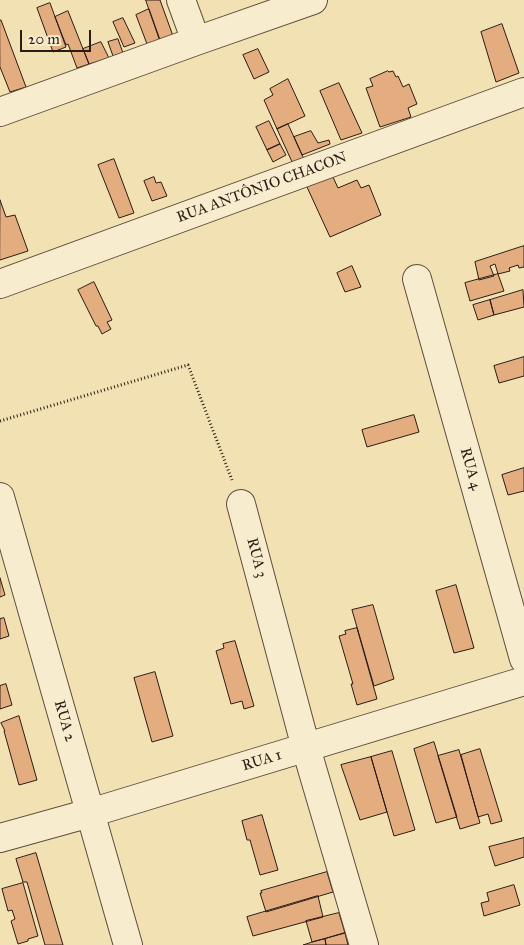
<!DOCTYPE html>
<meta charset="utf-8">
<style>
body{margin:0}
#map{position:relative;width:524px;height:945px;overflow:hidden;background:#f2e2b3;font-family:"IM FELL Great Primer",serif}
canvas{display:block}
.scale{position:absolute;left:20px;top:30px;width:71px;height:22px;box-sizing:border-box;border:2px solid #2b1b15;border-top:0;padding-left:6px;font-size:15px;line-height:18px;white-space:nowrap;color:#2b1b15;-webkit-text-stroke:4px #f7ecce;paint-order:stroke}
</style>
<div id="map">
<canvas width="524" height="945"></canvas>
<div class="scale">20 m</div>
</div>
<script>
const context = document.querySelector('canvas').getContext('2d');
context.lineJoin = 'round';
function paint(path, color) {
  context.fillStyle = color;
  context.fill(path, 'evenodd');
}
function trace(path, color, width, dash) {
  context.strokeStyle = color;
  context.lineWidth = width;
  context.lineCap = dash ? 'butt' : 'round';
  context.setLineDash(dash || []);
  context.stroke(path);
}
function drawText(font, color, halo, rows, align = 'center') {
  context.font = font + ' "IM FELL Great Primer",serif';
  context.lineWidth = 4;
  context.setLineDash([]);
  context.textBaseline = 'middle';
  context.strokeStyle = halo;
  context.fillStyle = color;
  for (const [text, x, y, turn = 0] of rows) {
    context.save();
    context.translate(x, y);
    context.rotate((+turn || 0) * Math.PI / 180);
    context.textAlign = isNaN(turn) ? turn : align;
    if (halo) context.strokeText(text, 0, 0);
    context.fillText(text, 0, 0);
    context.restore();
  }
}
const building = new Path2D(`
 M 146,0 L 160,0 L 173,36 L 160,40 Z
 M 50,3 L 66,47 L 53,52 L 37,8 Z
 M 149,9 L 160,40 L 147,44 L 136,15 Z
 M 68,11 L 89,64 L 77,68 L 68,44 L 66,45 L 55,17 Z
 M 123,18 L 135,43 L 124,47 L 113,22 Z
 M 0,20 L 1,20 L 26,87 L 10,92 L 0,67 Z
 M 502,24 L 519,73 L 496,82 L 481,32 Z
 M 118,39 L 123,53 L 113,56 L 108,42 Z
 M 101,42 L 109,58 L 89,64 L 83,49 Z
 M 258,49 L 269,72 L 254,79 L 243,55 Z
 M 388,71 L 389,72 L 393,71 L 396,77 L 398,76 L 403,87 L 409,84 L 417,104 L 408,108 L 411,117 L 380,127 L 366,88 L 373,86 L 370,79 Z
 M 288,79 L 305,116 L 277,129 L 264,100 L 273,95 L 270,89 Z
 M 339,83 L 362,133 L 341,140 L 320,91 Z
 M 269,121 L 280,144 L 267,150 L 256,127 Z
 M 288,124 L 304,159 L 293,164 L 277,129 Z
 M 311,131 L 318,143 L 329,140 L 330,144 L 302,155 L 294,137 Z
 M 280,144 L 286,155 L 273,162 L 267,150 Z
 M 114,159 L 134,213 L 119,218 L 98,165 Z
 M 154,177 L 156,183 L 161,182 L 167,196 L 152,201 L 144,181 Z
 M 333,177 L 338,188 L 357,180 L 361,188 L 369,185 L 381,215 L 330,237 L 307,187 Z
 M 0,200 L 6,217 L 15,215 L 28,251 L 0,260 Z
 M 524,246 L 524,267 L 519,268 L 518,265 L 509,268 L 510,271 L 498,274 L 495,264 L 490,266 L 494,276 L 479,280 L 475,262 Z
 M 352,266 L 361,287 L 345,292 L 337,273 Z
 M 498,274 L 504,291 L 470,301 L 465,283 Z
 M 94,282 L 112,320 L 107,322 L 111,329 L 102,334 L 98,326 L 96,326 L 78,290 Z
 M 523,290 L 524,307 L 494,315 L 490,300 Z
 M 490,300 L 494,315 L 478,320 L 473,305 Z
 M 524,357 L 524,376 L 499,383 L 494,366 Z
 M 414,415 L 419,432 L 367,447 L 362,430 Z
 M 524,468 L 524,491 L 508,495 L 502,475 Z
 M 0,578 L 5,595 L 0,597 Z
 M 456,585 L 474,648 L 454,653 L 436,591 Z
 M 373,605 L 394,679 L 374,686 L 352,610 Z
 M 4,618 L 9,636 L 0,639 L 0,619 Z
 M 357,628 L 377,699 L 357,705 L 351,684 L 353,684 L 339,636 L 346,634 L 345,631 Z
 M 235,641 L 254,706 L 244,709 L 242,701 L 231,704 L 216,651 L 224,648 L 223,644 Z
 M 155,672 L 173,736 L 152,742 L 134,678 Z
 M 6,684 L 12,705 L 0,709 L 0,686 Z
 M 19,716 L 37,780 L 19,785 L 4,731 L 5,731 L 1,723 Z
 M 434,742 L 457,817 L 436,823 L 414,749 Z
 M 480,749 L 502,821 L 491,824 L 488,814 L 478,817 L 461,755 Z
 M 459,750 L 480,823 L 460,829 L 438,756 Z
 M 392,751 L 415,830 L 394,836 L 371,757 Z
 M 371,757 L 387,812 L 360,820 L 341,765 Z
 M 262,815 L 278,870 L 260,875 L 250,840 L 247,840 L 242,821 Z
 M 524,838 L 524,857 L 495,866 L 489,847 Z
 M 36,853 L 63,945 L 45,945 L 27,882 L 23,882 L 16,859 Z
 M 327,872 L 333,892 L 266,912 L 260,893 L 262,893 L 261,891 Z
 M 23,883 L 38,936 L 28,939 L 28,941 L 18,944 L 11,921 L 15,919 L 12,910 L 8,911 L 2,889 Z
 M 514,885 L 520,905 L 484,916 L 481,903 L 489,901 L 487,893 Z
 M 318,896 L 323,917 L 253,936 L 247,917 Z
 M 339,913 L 345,933 L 312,942 L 306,921 Z
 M 345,933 L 348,945 L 326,945 L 325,939 Z
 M 325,939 L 326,945 L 303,945 L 312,942 Z`);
paint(building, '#e4ad80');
trace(building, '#2b1b15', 1);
const minor = new Path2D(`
 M 181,0 L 196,41
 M 0,112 L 196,41 L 313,0
 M 417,279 L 524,659
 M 0,284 L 524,92
 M 0,497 L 128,945
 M 241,504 L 306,748 L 364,945
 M 0,838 L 90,813 L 524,681`);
trace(minor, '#5d4d3c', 30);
trace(new Path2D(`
 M 0,421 L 188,365 L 232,480`), '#2b1b15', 3, [1, 2.5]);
trace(minor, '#f7ecce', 28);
drawText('15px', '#2b1b15', '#f7ecce', [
 ["RUA ANTÔNIO CHACON",262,188,-20],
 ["RUA 4",470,469,74],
 ["RUA 3",256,558,75],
 ["RUA 2",64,721,74],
 ["RUA 1",262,761,-17]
]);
</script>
